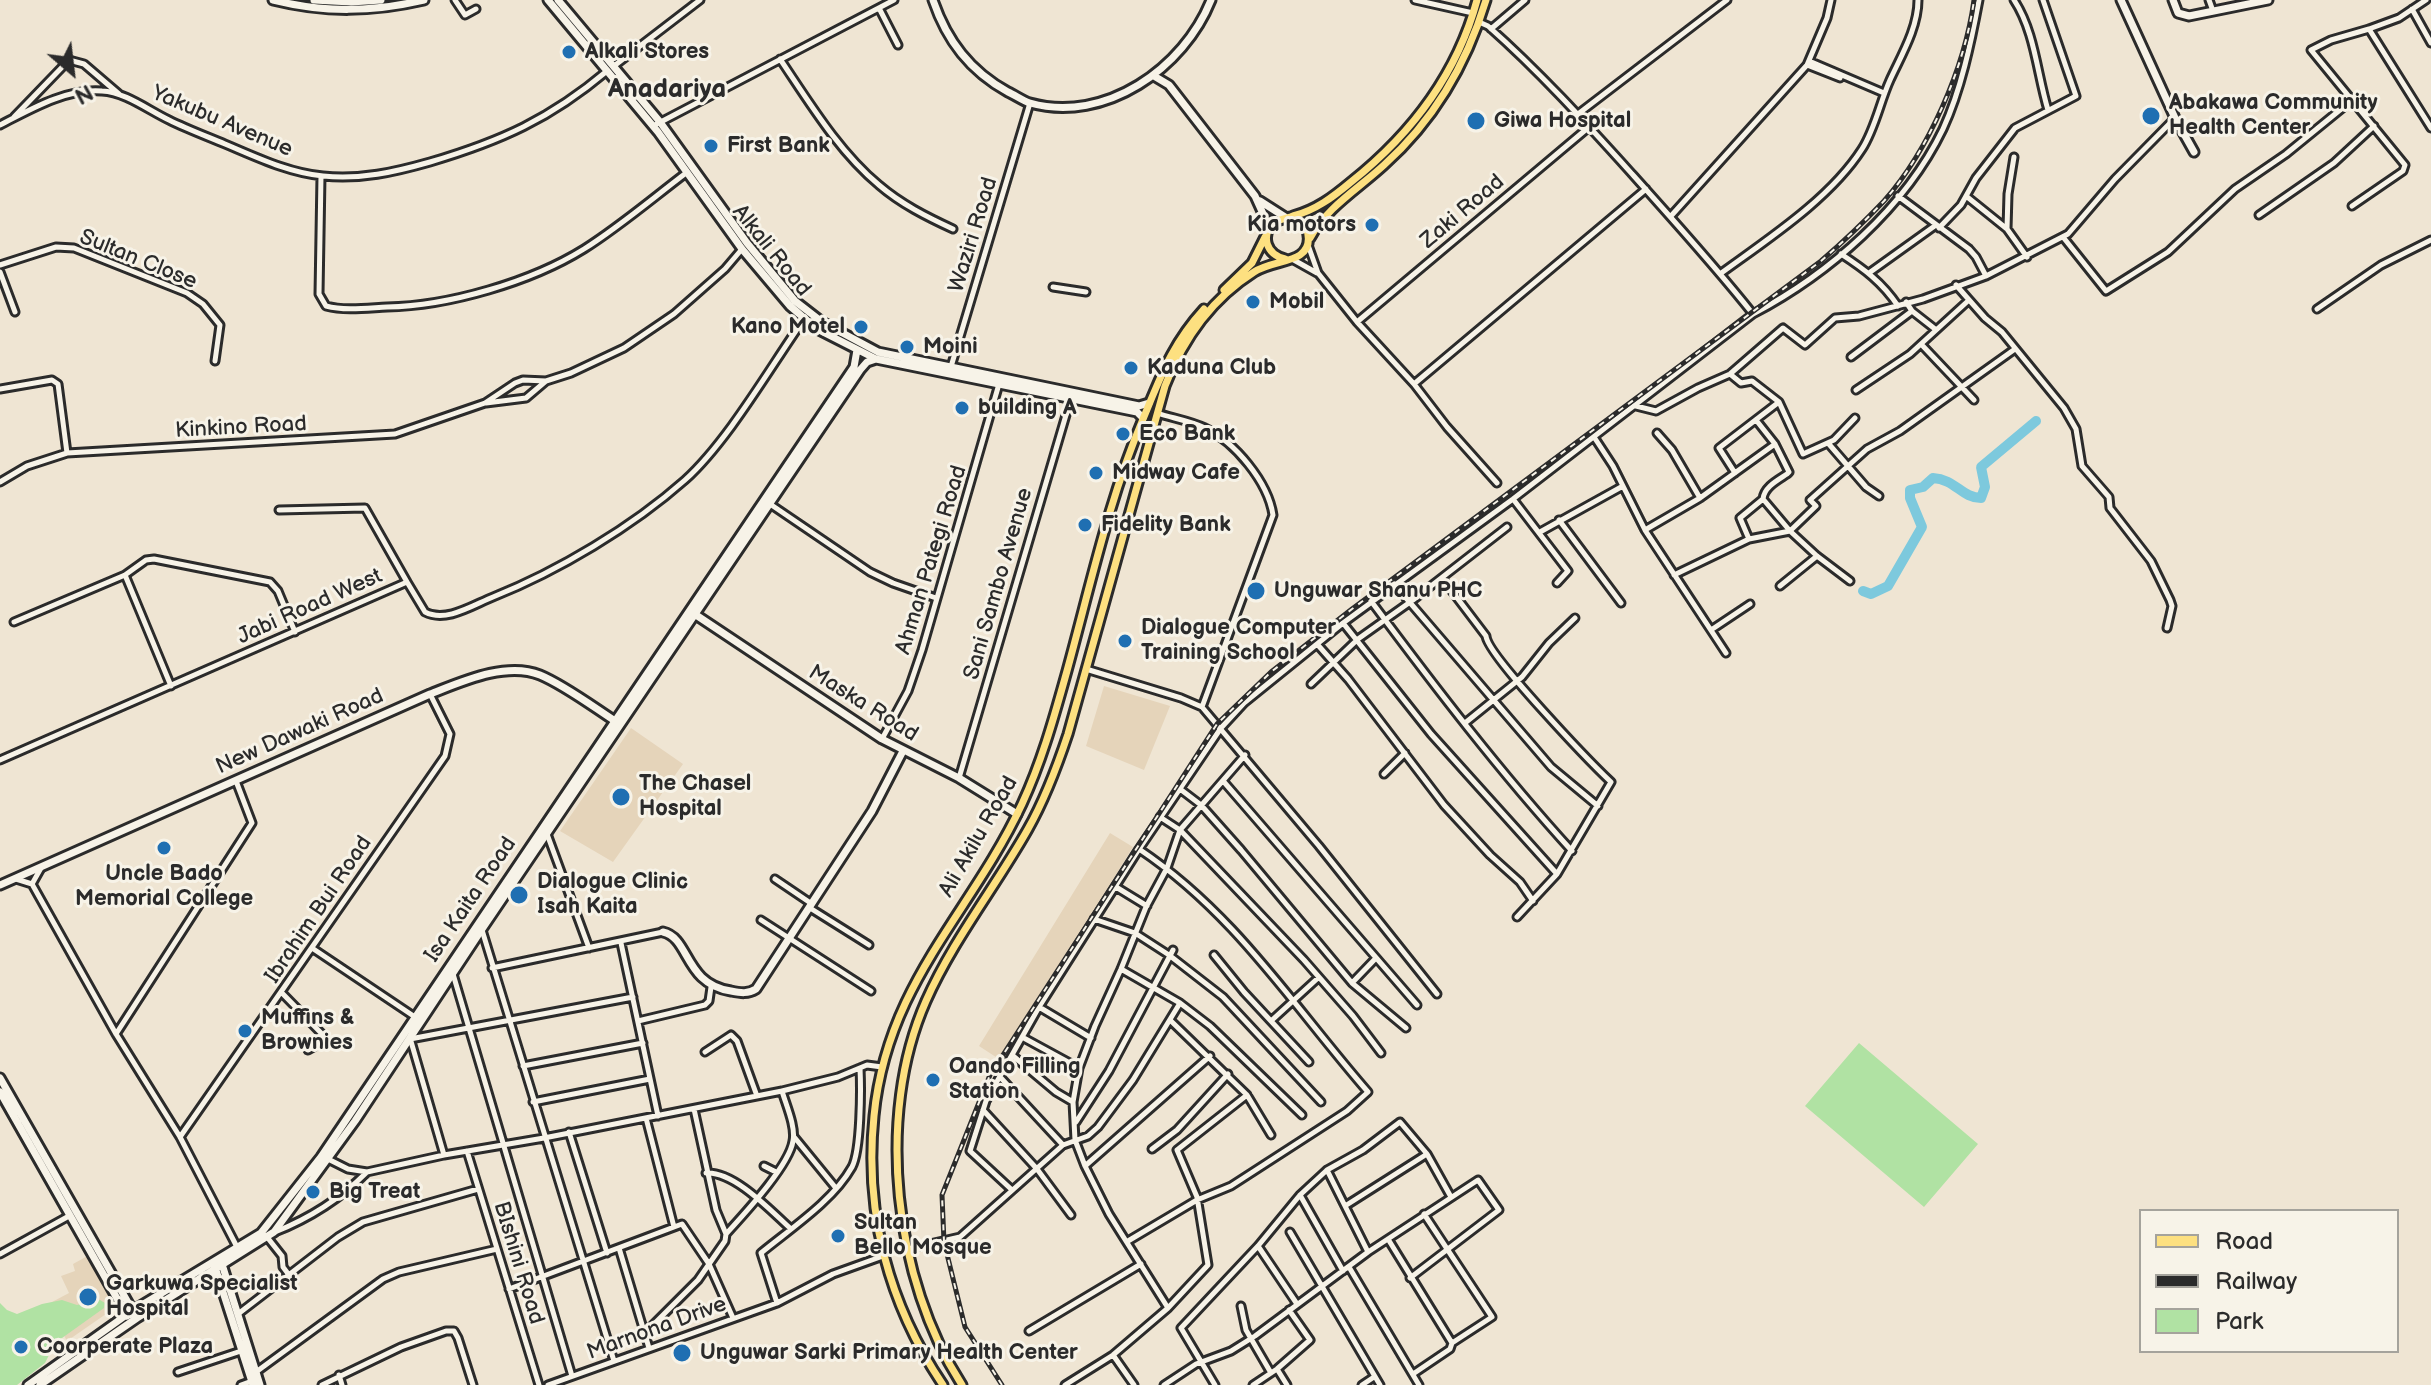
<!DOCTYPE html>
<style>
body{margin:0}
#map{position:relative;width:2431px;height:1385px;overflow:hidden;background:#efe5d3;font-family:"Balsamiq Sans",sans-serif}
canvas{display:block}
.legend{position:absolute;left:2139px;top:1209px;width:260px;height:144px;box-sizing:border-box;background:#f7f3e8;border:2px solid #a5a39c;margin:0;padding:10px 14px;list-style:none;font-size:24px;color:#2b2b2b}
.legend li{display:flex;align-items:center;gap:16px;height:40px}
.legend b{width:40px;border:2px solid #a5a39c}
.north{position:absolute;left:32px;top:32px;width:80px;height:80px;-webkit-text-stroke:6px #f7f3e8;paint-order:stroke;rotate:152deg;font-size:22px;font-weight:700;line-height:32px;text-align:center;color:#2b2b2b}
.north::after{content:'';display:block;margin:auto;width:28px;height:36px;background:#2b2b2b;clip-path:polygon(50% 0,100% 100%,50% 72%,0 100%)}
</style>
<div id="map">
<canvas width="2431" height="1385"></canvas>
<ul class="legend">
<li><b style="height:10px;background:#fde080"></b>Road</li>
<li><b style="height:10px;background:#2b2b2b"></b>Railway</li>
<li><b style="height:22px;background:#b0e2a3"></b>Park</li>
</ul>
<div class="north">N</div>
</div>
<script>
const context = document.querySelector('canvas').getContext('2d');
context.lineJoin = 'round';
function paint(path, color) {
  context.fillStyle = color;
  context.fill(path, 'evenodd');
}
function trace(path, color, width, dash) {
  context.strokeStyle = color;
  context.lineWidth = width;
  context.lineCap = dash ? 'butt' : 'round';
  context.setLineDash(dash || []);
  context.stroke(path);
}
function drawText(font, color, halo, rows, align = 'center') {
  context.font = font + ' "Balsamiq Sans",sans-serif';
  context.lineWidth = 6;
  context.setLineDash([]);
  context.textBaseline = 'middle';
  context.strokeStyle = halo;
  context.fillStyle = color;
  for (const [text, x, y, turn = 0] of rows) {
    context.save();
    context.translate(x, y);
    context.rotate((+turn || 0) * Math.PI / 180);
    context.textAlign = isNaN(turn) ? turn : align;
    if (halo) context.strokeText(text, 0, 0);
    context.fillText(text, 0, 0);
    context.restore();
  }
}
paint(new Path2D(`
 M 1104,686 L 1170,706 L 1144,770 L 1086,746 Z
 M 631,728 L 683,764 L 613,862 L 560,831 Z
 M 1110,833 L 1133,847 L 1002,1061 L 979,1046 Z
 M 91,1254 L 119,1305 L 67,1341 L 49,1308 L 52,1302 L 69,1293 L 61,1276 L 75,1271 L 73,1264 Z`), '#e5d4ba');
paint(new Path2D(`
 M 1859,1043 L 1978,1144 L 1924,1207 L 1805,1106 Z
 M 62,1300 L 77,1305 L 100,1300 L 105,1303 L 104,1308 L 55,1343 L 45,1363 L 17,1385 L 0,1385 L 0,1303 L 7,1310 L 17,1314 L 42,1304 Z`), '#b0e2a3');
trace(new Path2D(`
 M 1863,591 L 1871,594 L 1888,586 L 1922,527 L 1910,498 L 1910,490 L 1923,487 L 1933,478 C 1955,479 1962,498 1981,498 L 1985,487 L 1981,467 L 2036,421`), '#7dc9dd', 10);
const street = new Path2D(`
 M 455,0 L 465,15 L 476,9
 M 1415,0 L 1473,13
 M 2014,0 C 2035,32 2037,74 2048,110
 M 2209,0 L 2213,11
 M 2426,0 L 2399,18 L 2369,29 L 2431,128
 M 879,8 L 898,45
 M 2412,9 L 2431,43
 M 1479,22 L 1488,26 C 1540,72 1586,123 1633,175 C 1674,221 1715,266 1753,314
 M 1491,29 L 1525,0
 M 780,59 C 809,102 839,152 879,185 C 901,204 927,217 953,229
 M 1809,61 L 1884,93
 M 1807,65 L 1840,78
 M 614,66 L 700,0
 M 1578,114 L 1727,0
 M 14,117 L 69,60 L 84,64 L 119,94
 M 0,125 C 31,109 67,88 102,91 C 125,92 148,110 169,120 C 187,129 206,136 225,144 C 256,157 289,173 323,176 C 360,180 395,172 430,162 C 501,141 550,119 607,71
 M 653,126 L 894,0
 M 321,176 L 319,294 L 326,306 C 345,311 367,308 387,307 C 448,306 531,282 584,249 C 619,227 653,198 686,173
 M 1898,196 L 1969,249 L 1976,257 L 1986,276
 M 1966,196 L 2007,229 L 2027,257
 M 2352,206 L 2403,171 L 2405,165 L 2311,50 L 2331,40 L 2369,29
 M 2259,215 L 2334,163 L 2374,126
 M 1671,216 L 1807,65 L 1827,18 L 1831,0
 M 1939,228 L 1961,205 L 1976,178 L 2015,128 L 2076,96 L 2043,0
 M 2007,229 L 2008,194 L 2014,157
 M 2063,237 L 2106,291 L 2168,252 L 2235,189 L 2286,154 L 2351,101
 M 1308,245 L 1318,273 L 1357,322 L 1414,384 L 1447,427 L 1497,483
 M 1841,254 C 1864,269 1882,282 1898,306
 M 1292,259 L 1317,273
 M 0,265 L 56,247 L 74,248 L 187,293 L 203,304 L 220,325 L 215,361
 M 0,272 L 15,312
 M 1869,273 L 1936,225
 M 1720,274 C 1768,239 1830,199 1862,149 C 1875,129 1880,102 1890,80 C 1901,56 1918,28 1918,0
 M 1956,285 L 1985,318 L 2002,332 L 2064,408 L 2076,429 L 2082,466 L 2109,497 L 2110,508 L 2151,561 L 2170,600 L 2172,606 L 2167,628
 M 1053,287 L 1086,292
 M 2317,309 L 2381,265 L 2431,240
 M 1912,311 L 1935,329
 M 1357,322 L 1589,127
 M 1921,344 L 1974,400
 M 1851,357 L 1912,311 L 1906,302
 M 950,370 L 1030,103
 M 1730,374 L 1741,383 L 1752,381 L 1779,402 L 1803,454 L 1834,440 L 1855,418
 M 1414,384 L 1646,189
 M 0,389 L 52,380 L 58,384 L 67,453
 M 1856,390 L 1910,354 L 1969,300
 M 486,403 L 526,398 L 546,381
 M 1636,406 L 1656,411 L 1698,388 L 1730,374 L 1783,328 L 1805,345 L 1835,318 L 1859,316 L 1923,299 L 1986,276 L 2068,234 L 2115,179 L 2175,118
 M 1157,413 C 1172,418 1191,421 1205,428 C 1235,442 1268,482 1273,515 L 1202,707
 M 1657,433 L 1672,450 L 1700,498
 M 1594,437 L 1613,466 L 1645,530 L 1726,653
 M 1828,443 L 1866,487 L 1879,496
 M 1735,473 L 1719,448 L 1779,402
 M 0,482 L 27,466 L 67,453 L 395,434 L 485,403 L 515,383 L 523,380 L 546,381 L 571,373 L 624,348 L 674,314 L 725,269 L 742,249
 M 1513,499 L 1568,571 L 1557,583
 M 1763,499 L 1790,531 L 1816,506 L 1810,500 L 1867,449 L 1900,431 L 2015,349
 M 770,504 L 870,572 L 893,583 L 936,598
 M 279,510 L 365,508 L 407,582
 M 1559,520 L 1621,603
 M 1645,530 L 1700,498 L 1775,444
 M 1540,532 L 1623,486
 M 1749,539 L 1790,531 L 1817,556 L 1850,581
 M 125,575 L 171,686
 M 1674,575 L 1749,539 L 1740,518 L 1763,499 C 1764,487 1778,480 1787,474 L 1789,472 L 1775,444 L 1756,420
 M 1442,578 L 1486,636 C 1487,655 1592,764 1611,782 L 1557,874 L 1517,917
 M 1394,584 L 1551,767 L 1598,806
 M 1780,586 L 1817,556
 M 1371,601 C 1435,687 1500,772 1572,851
 M 14,622 L 125,575 L 146,560 L 154,559 L 270,582 L 278,591 L 295,632
 M 1343,623 L 1431,734 L 1557,874
 M 1711,630 L 1750,604
 M 1317,644 L 1348,679 L 1444,805 L 1490,855 L 1520,882 L 1533,901
 M 1086,669 L 1181,698 L 1202,707 L 1319,846 L 1437,994
 M 1311,684 L 1358,639 L 1413,600 L 1507,527
 M 1465,723 L 1522,677 L 1549,643 L 1575,618
 M 882,739 L 908,691 L 922,650 L 999,384
 M 0,760 L 407,582 L 425,612 C 446,623 473,605 493,597 C 558,571 632,527 685,480 C 728,441 769,369 804,319
 M 1384,774 L 1405,753
 M 959,778 L 1071,398
 M 1224,782 L 1417,1005
 M 1180,789 L 1201,805 L 1241,850 L 1352,983 L 1406,1028
 M 1160,817 L 1180,830 L 1304,960 L 1353,1016 L 1381,1053
 M 547,834 L 589,948
 M 41,868 L 32,884 L 116,1034 L 180,1137 L 237,1247
 M 16,879 L 32,884
 M 775,879 L 812,904
 M 1116,887 L 1147,906
 M 810,908 L 869,945
 M 1094,919 L 1135,933 L 1169,955 L 1223,997 L 1321,1102
 M 761,920 L 871,991
 M 482,930 L 614,1361
 M 621,943 L 658,1116
 M 312,948 L 415,1017
 M 1214,955 L 1244,992 L 1309,1062
 M 492,968 L 663,932
 M 1121,969 L 1180,1003 L 1210,1026 L 1302,1115
 M 453,974 L 572,1376
 M 1352,983 L 1376,958
 M 282,993 L 323,1035 L 317,1045 L 308,1050
 M 1039,1007 L 1091,1038
 M 1170,1020 L 1247,1095 L 1271,1135
 M 638,1021 L 705,1005 L 709,1001 L 711,987
 M 1271,1021 L 1318,978
 M 116,1034 L 252,823 L 236,781
 M 1022,1037 L 1079,1068
 M 410,1038 L 444,1155
 M 410,1039 L 633,997
 M 705,1052 L 731,1035 L 737,1041 L 757,1096
 M 1012,1055 L 1056,1092 L 1073,1102
 M 523,1066 L 643,1043
 M 860,1068 C 861,1089 861,1150 852,1167 C 833,1201 790,1229 761,1253 L 777,1303 L 833,1274 L 883,1256
 M 1001,1078 L 1063,1145
 M 533,1102 L 650,1079
 M 694,1109 L 716,1210 L 726,1234
 M 983,1110 L 1037,1169 L 1071,1215
 M 646,1118 L 674,1227
 M 1076,1122 L 1109,1071 L 1173,950
 M 569,1132 L 607,1253
 M 180,1137 L 445,756 L 450,734 L 430,694
 M 795,1138 L 835,1187
 M 1152,1149 L 1177,1130 L 1228,1074
 M 467,1151 L 539,1385
 M 328,1159 L 348,1169 L 367,1172 L 444,1155 L 544,1138 L 782,1091 L 838,1077 L 867,1065 L 882,1067
 M 764,1166 L 776,1172
 M 1085,1166 L 1210,1056
 M 1327,1170 L 1368,1252
 M 706,1173 C 734,1171 770,1210 790,1228
 M 1012,1190 L 970,1151 L 986,1101 L 1039,1007 L 1139,849 L 1221,728 L 1244,703 L 1343,623 L 1513,499 L 1753,314 C 1829,274 1905,208 1943,129 C 1961,90 1971,43 1979,0
 M 1300,1195 L 1343,1271
 M 1345,1206 L 1427,1154
 M 275,1232 C 310,1218 339,1200 366,1173
 M 1290,1232 L 1380,1385
 M 267,1237 L 282,1256 L 283,1267 L 289,1275
 M 1388,1239 L 1452,1343
 M 1128,1241 L 1197,1200 L 1231,1186 L 1347,1111 L 1368,1092 C 1293,1006 1236,914 1139,849
 M 1258,1246 L 1297,1304
 M 619,1248 L 649,1348
 M 908,1249 L 960,1237 L 1063,1145 L 1088,1136 L 1098,1127 L 1133,1080 L 1180,1003
 M 0,1254 L 69,1216
 M 1349,1267 L 1419,1385
 M 509,1289 L 682,1224 L 709,1264 L 733,1318
 M 1241,1306 L 1246,1330 L 1271,1373
 M 1168,1308 L 1109,1214 L 1085,1166 L 1075,1140 L 1073,1102 L 1079,1068 L 1095,1026 L 1121,969 L 1146,907 L 1167,868 L 1180,830 L 1245,755
 M 238,1314 L 338,1237 L 363,1222 L 478,1189
 M 1029,1331 L 1141,1264
 M 644,1334 L 698,1280 L 725,1241 L 726,1234 C 744,1214 789,1166 793,1141 C 796,1127 786,1105 782,1091
 M 1113,1355 L 1134,1385
 M 1277,1369 L 1287,1385
 M 178,1372 L 244,1350
 M 256,1372 L 383,1279 L 399,1272 L 497,1249
 M 1413,1374 L 1450,1349 L 1452,1343 L 1492,1317 L 1424,1214
 M 339,1375 L 342,1385
 M 241,1385 L 252,1381
 M 322,1385 L 401,1347 L 446,1331 L 454,1331 L 458,1338 L 473,1385
 M 548,1385 L 777,1303
 M 1065,1385 L 1113,1355 L 1168,1308 L 1208,1265 L 1197,1197 L 1177,1150 L 1247,1095
 M 1164,1385 L 1196,1364 L 1231,1351 L 1255,1336 L 1368,1252 L 1478,1180 L 1499,1210 L 1410,1278
 M 1215,1385 L 1181,1328 L 1258,1246 L 1300,1195 L 1327,1170 L 1363,1150 L 1400,1122 L 1427,1154 L 1451,1197
 M 1253,1385 L 1277,1369 L 1310,1340 L 1289,1310
 M 1362,1385 L 1374,1377`);
const secondary = new Path2D(`
 M 273,0 C 325,13 372,12 424,0
 M 314,0 L 351,2 L 381,0
 M 548,0 L 658,132 L 742,249 L 790,306 L 817,329 L 876,359 L 1137,412 L 1143,418
 M 558,0 L 660,122 L 747,243 L 795,301 L 822,322 L 878,352 L 1139,406 L 1149,403
 M 933,0 C 947,41 970,71 1008,92 C 1015,95 1023,101 1030,103 C 1105,124 1184,68 1211,0
 M 2121,0 L 2175,118 L 2194,152
 M 2173,0 L 2178,13 L 2189,16 L 2268,0
 M 1154,76 L 1169,85 L 1255,196 L 1269,227
 M 1260,201 L 1285,217
 M 696,615 L 882,739 L 959,778 L 1017,814
 M 0,885 L 430,694 C 461,682 506,661 540,675 C 564,685 592,706 615,721
 M 663,932 C 690,938 684,984 731,991 C 741,993 748,994 756,989 L 872,811 L 903,751
 M 0,1078 L 134,1313
 M 0,1092 L 127,1316
 M 221,1261 L 260,1385
 M 214,1264 L 253,1385
 M 28,1385 L 132,1311 L 261,1233 L 321,1157 L 348,1117 L 854,367 L 857,350
 M 40,1385 L 137,1318 L 274,1232 L 355,1121 L 482,929 L 860,370 L 867,362 L 876,359`);
const primary = new Path2D(`
 M 1293,216 C 1316,210 1333,197 1351,182 C 1410,135 1457,74 1477,0
 M 1310,238 C 1327,207 1358,189 1384,165 C 1433,121 1467,63 1486,0
 M 1224,290 L 1252,263 L 1265,237
 M 943,1385 C 889,1305 864,1213 874,1116 C 887,983 970,915 1022,804 C 1041,763 1053,721 1065,678 C 1089,592 1108,501 1143,419 C 1161,376 1172,344 1204,309
 M 962,1385 C 894,1280 875,1116 926,1001 C 953,940 996,886 1028,829 C 1045,799 1057,767 1068,734 L 1165,386 C 1183,339 1210,300 1254,272 C 1268,263 1290,262 1300,255 C 1310,248 1310,238 1306,227 L 1290,217 L 1273,222 C 1261,237 1266,254 1285,259`);
trace(street, '#2b2b2b', 11);
trace(secondary, '#2b2b2b', 13);
trace(primary, '#2b2b2b', 13);
trace(street, '#f7f3e8', 5);
trace(secondary, '#f7f3e8', 7);
trace(primary, '#fde080', 7);
const rail = new Path2D(`
 M 1002,1385 L 965,1327 L 944,1242 L 942,1195 L 990,1075 L 1217,724 L 1271,672 L 1352,609 L 1821,261 C 1843,242 1864,222 1884,201 C 1929,150 1965,67 1974,0`);
trace(rail, '#2b2b2b', 5);
trace(rail, '#f7f3e8', 2, [6]);
for (const [x, y, r, color] of [
 [569,52,8,"#1f6fb2"],
 [2151,116,10,"#1f6fb2"],
 [1476,121,10,"#1f6fb2"],
 [711,146,8,"#1f6fb2"],
 [1372,225,8,"#1f6fb2"],
 [1253,302,8,"#1f6fb2"],
 [861,327,8,"#1f6fb2"],
 [907,347,8,"#1f6fb2"],
 [1131,368,8,"#1f6fb2"],
 [962,408,8,"#1f6fb2"],
 [1123,434,8,"#1f6fb2"],
 [1096,473,8,"#1f6fb2"],
 [1085,525,8,"#1f6fb2"],
 [1256,591,10,"#1f6fb2"],
 [1125,641,8,"#1f6fb2"],
 [621,797,10,"#1f6fb2"],
 [164,848,8,"#1f6fb2"],
 [519,895,10,"#1f6fb2"],
 [245,1031,8,"#1f6fb2"],
 [933,1080,8,"#1f6fb2"],
 [313,1192,8,"#1f6fb2"],
 [838,1236,8,"#1f6fb2"],
 [88,1297,10,"#1f6fb2"],
 [21,1347,8,"#1f6fb2"],
 [682,1353,10,"#1f6fb2"]
]) {
  const dot = new Path2D();
  dot.arc(x, y, r, 0, 2 * Math.PI);
  context.fillStyle = color;
  context.fill(dot);
  trace(dot, '#f7f3e8', 3);
}
drawText('bold 22px', '#2b2b2b', '#f7f3e8', [
 ["Alkali Stores",585,52],
 ["Abakawa Community",2169,103],
 ["Health Center",2169,128],
 ["Giwa Hospital",1494,121],
 ["First Bank",727,146],
 ["Kia motors",1356,225,"right"],
 ["Mobil",1269,302],
 ["Kano Motel",845,327,"right"],
 ["Moini",923,347],
 ["Kaduna Club",1147,368],
 ["building A",978,408],
 ["Eco Bank",1139,434],
 ["Midway Cafe",1112,473],
 ["Fidelity Bank",1101,525],
 ["Unguwar Shanu PHC",1274,591],
 ["Dialogue Computer",1141,628],
 ["Training School",1141,653],
 ["The Chasel",639,784],
 ["Hospital",639,809],
 ["Uncle Bado",164,874,"center"],
 ["Memorial College",164,899,"center"],
 ["Dialogue Clinic",537,882],
 ["Isah Kaita",537,907],
 ["Muffins &",261,1018],
 ["Brownies",261,1043],
 ["Oando Filling",949,1067],
 ["Station",949,1092],
 ["Big Treat",329,1192],
 ["Sultan",854,1223],
 ["Bello Mosque",854,1248],
 ["Garkuwa Specialist",106,1284],
 ["Hospital",106,1309],
 ["Coorperate Plaza",37,1347],
 ["Unguwar Sarki Primary Health Center",700,1353]
], 'left');
drawText('22px', '#2b2b2b', '#f7f3e8', [
 ["Yakubu Avenue",222,122,23],
 ["Zaki Road",1463,212,-40],
 ["Waziri Road",974,235,-73],
 ["Alkali Road",771,251,51],
 ["Sultan Close",138,260,22],
 ["Kinkino Road",241,428,-3],
 ["Ahman Pategi Road",932,560,-73],
 ["Sani Sambo Avenue",999,584,-74],
 ["Jabi Road West",310,607,-24],
 ["Maska Road",863,704,32],
 ["New Dawaki Road",300,732,-24],
 ["Ali Akilu Road",979,837,-60],
 ["Isa Kaita Road",471,900,-56],
 ["Ibrahim Bui Road",319,910,-56],
 ["BIshini Road",518,1263,73],
 ["Marnona Drive",657,1329,-20]
]);
drawText('bold 26px', '#2b2b2b', '#f7f3e8', [
 ["Anadariya",667,90]
]);
</script>
